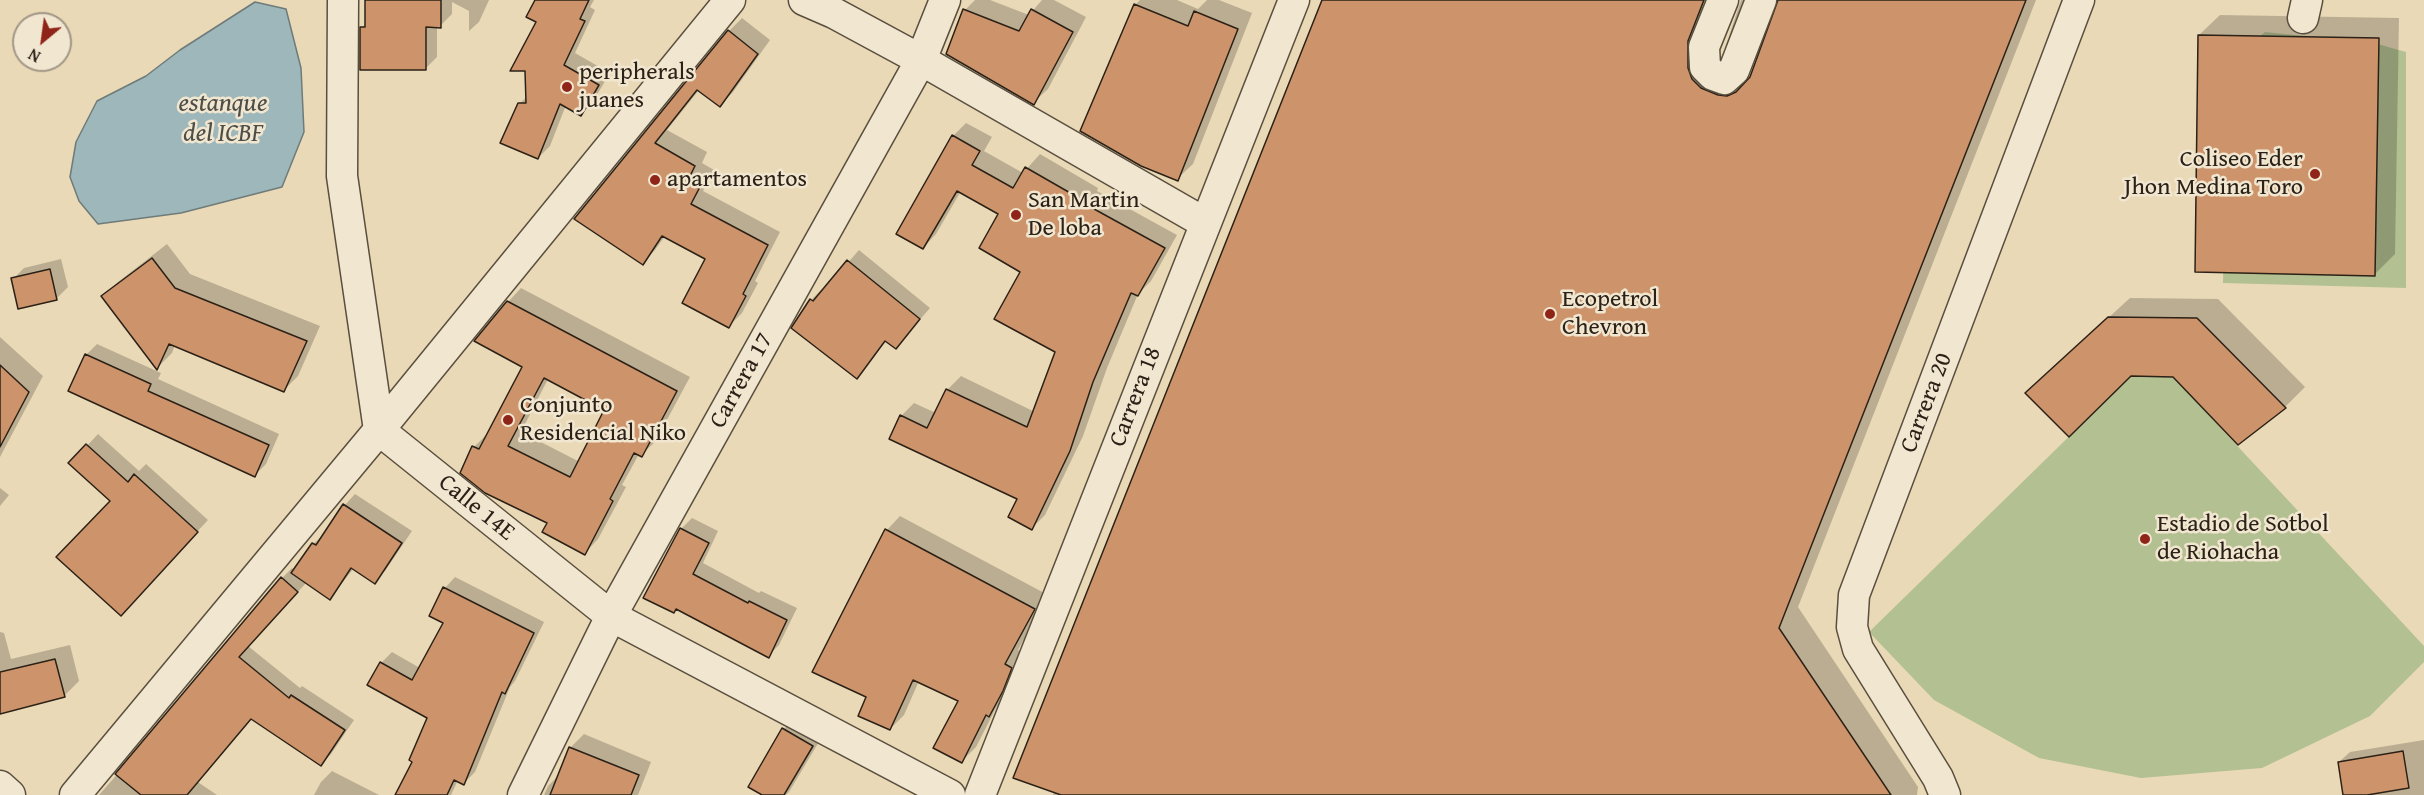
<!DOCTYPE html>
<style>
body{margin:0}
#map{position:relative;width:2424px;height:795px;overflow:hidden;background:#e9d9b6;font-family:"Gentium Book Plus",serif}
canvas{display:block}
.north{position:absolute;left:12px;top:12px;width:60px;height:60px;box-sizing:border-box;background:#f1e6d0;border:2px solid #a29786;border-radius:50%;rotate:209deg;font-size:16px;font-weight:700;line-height:24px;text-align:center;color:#2b2117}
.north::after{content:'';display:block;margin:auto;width:21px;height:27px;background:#8f2418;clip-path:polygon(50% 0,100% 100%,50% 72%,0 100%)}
</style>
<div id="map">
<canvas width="2424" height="795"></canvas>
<div class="north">N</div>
</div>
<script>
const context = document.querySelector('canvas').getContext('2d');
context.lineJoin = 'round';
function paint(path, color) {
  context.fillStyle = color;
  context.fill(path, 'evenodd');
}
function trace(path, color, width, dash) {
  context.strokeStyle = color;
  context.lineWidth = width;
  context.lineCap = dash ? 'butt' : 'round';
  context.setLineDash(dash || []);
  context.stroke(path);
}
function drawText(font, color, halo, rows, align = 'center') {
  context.font = font + ' "Gentium Book Plus",serif';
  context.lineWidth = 5;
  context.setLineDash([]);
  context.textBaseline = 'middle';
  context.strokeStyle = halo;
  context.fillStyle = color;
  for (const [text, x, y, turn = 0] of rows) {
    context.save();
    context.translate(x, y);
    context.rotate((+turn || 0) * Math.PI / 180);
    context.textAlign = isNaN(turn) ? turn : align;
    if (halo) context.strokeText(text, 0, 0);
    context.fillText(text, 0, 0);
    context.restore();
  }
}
paint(new Path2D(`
 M 2265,32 L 2374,43 L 2406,52 L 2406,288 L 2223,283 L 2227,65 Z
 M 2131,376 L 2173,377 L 2424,646 L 2424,662 L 2370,716 L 2262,768 L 2141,778 L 2039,758 L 1934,700 L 1869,632 Z`), '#b3c091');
const water = new Path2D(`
 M 255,2 L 286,9 L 301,68 L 304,132 L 282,187 L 181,213 L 98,224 L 79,201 L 70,177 L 76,142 L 97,101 L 146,76 L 180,50 Z`);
paint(water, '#9db7ba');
trace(water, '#6f7b79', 1.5);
paint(new Path2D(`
 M 366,0 L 489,0 L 479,22 L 469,31 L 469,11 L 452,2 L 452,14 L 440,26 L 437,26 L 437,57 L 425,69 L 362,28 L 366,23 Z
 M 536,0 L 594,0 L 590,7 L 595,10 L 575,53 L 610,73 L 592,103 L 581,114 L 566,105 L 550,146 L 538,158 L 519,104 L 528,96 L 538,21 Z
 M 975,0 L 990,0 L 1029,15 L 1042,0 L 1054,0 L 1086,17 L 1048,89 L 1033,103 L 965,10 Z
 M 1140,0 L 1177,0 L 1198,9 L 1207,0 L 1219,0 L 1252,13 L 1193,164 L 1177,179 L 1135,5 Z
 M 1323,0 L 1716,0 L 1712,60 L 1738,76 L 1749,77 L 1752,75 L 1779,0 L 2036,0 L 1798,607 L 1918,787 L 1917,795 L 1053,795 Z
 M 1741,0 L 1754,0 L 1741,33 L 1725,48 Z
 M 2220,15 L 2399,18 L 2395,254 L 2375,274 L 2199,35 Z
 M 742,18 L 770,40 L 733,92 L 720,105 L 699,90 L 667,130 L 707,152 L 702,163 L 714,170 L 703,191 L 780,232 L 755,281 L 758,283 L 742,313 L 729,326 L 707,259 L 665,236 L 655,250 L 642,263 L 576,218 L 729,31 Z
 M 966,123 L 992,137 L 984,151 L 1023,173 L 1040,154 L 1098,188 L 1097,191 L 1177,235 L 1151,281 L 1138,294 L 1107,368 L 1083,436 L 1045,515 L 1032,528 L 1019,498 L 901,416 L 914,403 L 936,413 L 947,390 L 961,376 L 1035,412 L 1056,351 L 1022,271 L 1000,213 L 961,191 L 936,234 L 923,248 L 953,136 Z
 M 167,244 L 190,274 L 320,326 L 298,376 L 284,390 L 175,345 L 172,353 L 158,367 L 103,296 L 118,282 Z
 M 859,250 L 930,308 L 896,347 L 887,340 L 857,377 L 811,300 L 822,289 L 824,290 Z
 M 61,259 L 68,287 L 57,298 L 13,279 L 24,268 Z
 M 521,288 L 690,377 L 655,442 L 641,455 L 639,454 L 622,485 L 626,487 L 598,539 L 585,553 L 549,522 L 474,447 L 487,434 L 524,366 L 508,302 ZM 548,379 L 606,410 L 580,462 L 521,432 Z
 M 2130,298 L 2218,299 L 2305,387 L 2285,407 L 2174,375 L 2048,373 Z
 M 0,337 L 43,376 L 0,457 Z
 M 97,344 L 161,373 L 158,379 L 279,434 L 266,464 L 255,475 L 86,355 Z
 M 98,434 L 139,471 L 146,464 L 208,520 L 121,614 L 57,556 L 112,501 L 71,463 Z
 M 0,488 L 9,495 L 0,506 Z
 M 355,494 L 412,531 L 385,571 L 374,582 L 354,568 L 330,598 L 307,582 L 248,646 L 300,688 L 302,686 L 354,720 L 331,754 L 321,764 L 252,718 L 221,754 L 152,734 L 282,578 L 292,568 L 295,571 L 313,544 L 325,534 L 345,505 Z
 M 900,516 L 1048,595 L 1018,650 L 1025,654 L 1003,701 L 996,708 L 976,747 L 962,761 L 960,700 L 919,681 L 904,715 L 890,729 L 868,696 L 887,530 Z
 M 692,518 L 718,531 L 703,563 L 759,593 L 761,591 L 797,608 L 779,645 L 768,656 L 677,608 L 674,612 L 681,529 Z
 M 455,577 L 544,622 L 515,681 L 510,687 L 475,772 L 464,783 L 458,780 L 451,795 L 397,795 L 414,761 L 429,717 L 370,684 L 381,663 L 392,652 L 420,668 L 445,622 L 431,615 L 445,588 Z
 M 0,632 L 4,633 L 11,659 L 70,645 L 79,681 L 64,696 L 0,712 Z
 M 794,718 L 823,735 L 789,792 L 786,795 L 765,795 L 784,729 Z
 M 584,734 L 651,762 L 638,795 L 544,795 L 548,786 L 560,774 L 571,747 Z
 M 2424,740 L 2424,795 L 2345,795 L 2339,762 L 2350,752 Z
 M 143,745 L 217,795 L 99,795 Z
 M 332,771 L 379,795 L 314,795 L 321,782 Z`), '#0003');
const building = new Path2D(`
 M 365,0 L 441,0 L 441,28 L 426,27 L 426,70 L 360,70 L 360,27 L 365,27 Z
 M 535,0 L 589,0 L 580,19 L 585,21 L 564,65 L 599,85 L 581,116 L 560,104 L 538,159 L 500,143 L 518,103 L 526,103 L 525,71 L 510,71 L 536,22 L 526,17 Z
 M 1322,0 L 1704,0 L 1688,41 L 1688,68 L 1692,79 L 1701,88 L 1718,95 L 1727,96 L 1736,92 L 1750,77 L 1778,0 L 2026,0 L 1779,628 L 1891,795 L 1061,795 L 1013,778 Z
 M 1134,4 L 1188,26 L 1194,11 L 1238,29 L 1178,181 L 1141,166 L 1080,131 Z
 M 963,9 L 1019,31 L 1031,9 L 1073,32 L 1034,105 L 946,54 Z
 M 728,30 L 758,54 L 720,107 L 697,90 L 655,143 L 695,166 L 690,176 L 702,183 L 691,204 L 768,245 L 743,294 L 746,296 L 729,328 L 682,303 L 705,259 L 662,236 L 643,265 L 574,219 Z
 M 2198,35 L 2379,38 L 2375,276 L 2195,272 Z
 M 952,135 L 980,151 L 972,165 L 1013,188 L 1025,167 L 1086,202 L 1085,204 L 1165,248 L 1138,296 L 1131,293 L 1093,382 L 1070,451 L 1032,530 L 1008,517 L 1017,499 L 889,439 L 900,415 L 927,428 L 946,389 L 1027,427 L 1055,352 L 994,319 L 1020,272 L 979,248 L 998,214 L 957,191 L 923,249 L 896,234 Z
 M 152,258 L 175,288 L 307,341 L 284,392 L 169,344 L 157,370 L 101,296 Z
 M 847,260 L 920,319 L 896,349 L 885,341 L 857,379 L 791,328 L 810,299 L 813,301 Z
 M 50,269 L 57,300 L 18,309 L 11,278 Z
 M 507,301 L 677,391 L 642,457 L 634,453 L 610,499 L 613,501 L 585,555 L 542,532 L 547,523 L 485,493 L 460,473 L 472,446 L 479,449 L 522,367 L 474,341 ZM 544,378 L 604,410 L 570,477 L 508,446 Z
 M 2108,317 L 2197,318 L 2286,408 L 2238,445 L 2173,377 L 2131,376 L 2069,437 L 2025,393 Z
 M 85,354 L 151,384 L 148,391 L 269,445 L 255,477 L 68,391 Z
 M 0,365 L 29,392 L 0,447 Z
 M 86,444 L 128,482 L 134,474 L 198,532 L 121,616 L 56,557 L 110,501 L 68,463 Z
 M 343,504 L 402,543 L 375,584 L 351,568 L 330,600 L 291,573 L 312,543 L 316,545 Z
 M 680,528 L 709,543 L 693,574 L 748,603 L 749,601 L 787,620 L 769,658 L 676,609 L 674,613 L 643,598 Z
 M 885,529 L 1035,609 L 1005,664 L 1012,668 L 1003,691 L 989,717 L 986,715 L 962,763 L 933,748 L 958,701 L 913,680 L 890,730 L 858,716 L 866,697 L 812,672 Z
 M 281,577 L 298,592 L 239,657 L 289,698 L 291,695 L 345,730 L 321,766 L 251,719 L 187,795 L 141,795 L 115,774 Z
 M 443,587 L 534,633 L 505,694 L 502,692 L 464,785 L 454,780 L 447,795 L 395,795 L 412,762 L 409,760 L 427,718 L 367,685 L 380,662 L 412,680 L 443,623 L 429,616 Z
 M 55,659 L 65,697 L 0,714 L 0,672 Z
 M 782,728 L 813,746 L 784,795 L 762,795 L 748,787 Z
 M 569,747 L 639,775 L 631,795 L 550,795 Z
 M 2403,751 L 2409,788 L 2367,795 L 2343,795 L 2338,762 Z`);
paint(building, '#cd946b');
trace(building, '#2b2117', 1.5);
const minor = new Path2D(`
 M 343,0 L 342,176 L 379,430 L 611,616 L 950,795
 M 804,0 L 834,13 L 921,60 L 1205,223
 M 1723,0 L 1704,47 L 1705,67 L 1713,75 L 1724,79 L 1734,70 L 1761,0
 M 2303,18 L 2307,0
 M 0,786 L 10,795
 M 75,795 L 379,430 L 730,0
 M 523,795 L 611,616 L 921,60 L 945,0
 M 980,795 L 1294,0
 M 1945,795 L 1938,778 L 1858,649 L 1852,627 L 1854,595 L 2079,0`);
trace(minor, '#5a4f3f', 33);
trace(minor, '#f1e6d0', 30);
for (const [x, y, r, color] of [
 [567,87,6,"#8f2418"],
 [2315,174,6,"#8f2418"],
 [655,180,6,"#8f2418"],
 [1016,215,6,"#8f2418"],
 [1550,314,6,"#8f2418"],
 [508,420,6,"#8f2418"],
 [2145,539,6,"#8f2418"]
]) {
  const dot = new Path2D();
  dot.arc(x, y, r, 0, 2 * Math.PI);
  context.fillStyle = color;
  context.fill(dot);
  trace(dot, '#f1e6d0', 2);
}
drawText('24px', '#2b2117', '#f1e6d0', [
 ["peripherals",579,73],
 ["juanes",579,101],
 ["Coliseo Eder",2303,160,"right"],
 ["Jhon Medina Toro",2303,188,"right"],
 ["apartamentos",667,180],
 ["San Martin",1028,201],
 ["De loba",1028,229],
 ["Ecopetrol",1562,300],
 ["Chevron",1562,328],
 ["Conjunto",520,406],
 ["Residencial Niko",520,434],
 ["Estadio de Sotbol",2157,525],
 ["de Riohacha",2157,553]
], 'left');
drawText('24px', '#2b2117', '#f1e6d0', [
 ["Carrera 17",742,381,-61],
 ["Carrera 18",1136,397,-69],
 ["Carrera 20",1927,403,-69],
 ["Calle 14E",476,508,39]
]);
drawText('italic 26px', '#4d4e48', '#f1e6d0', [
 ["estanque",223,104],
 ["del ICBF",223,134]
]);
</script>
